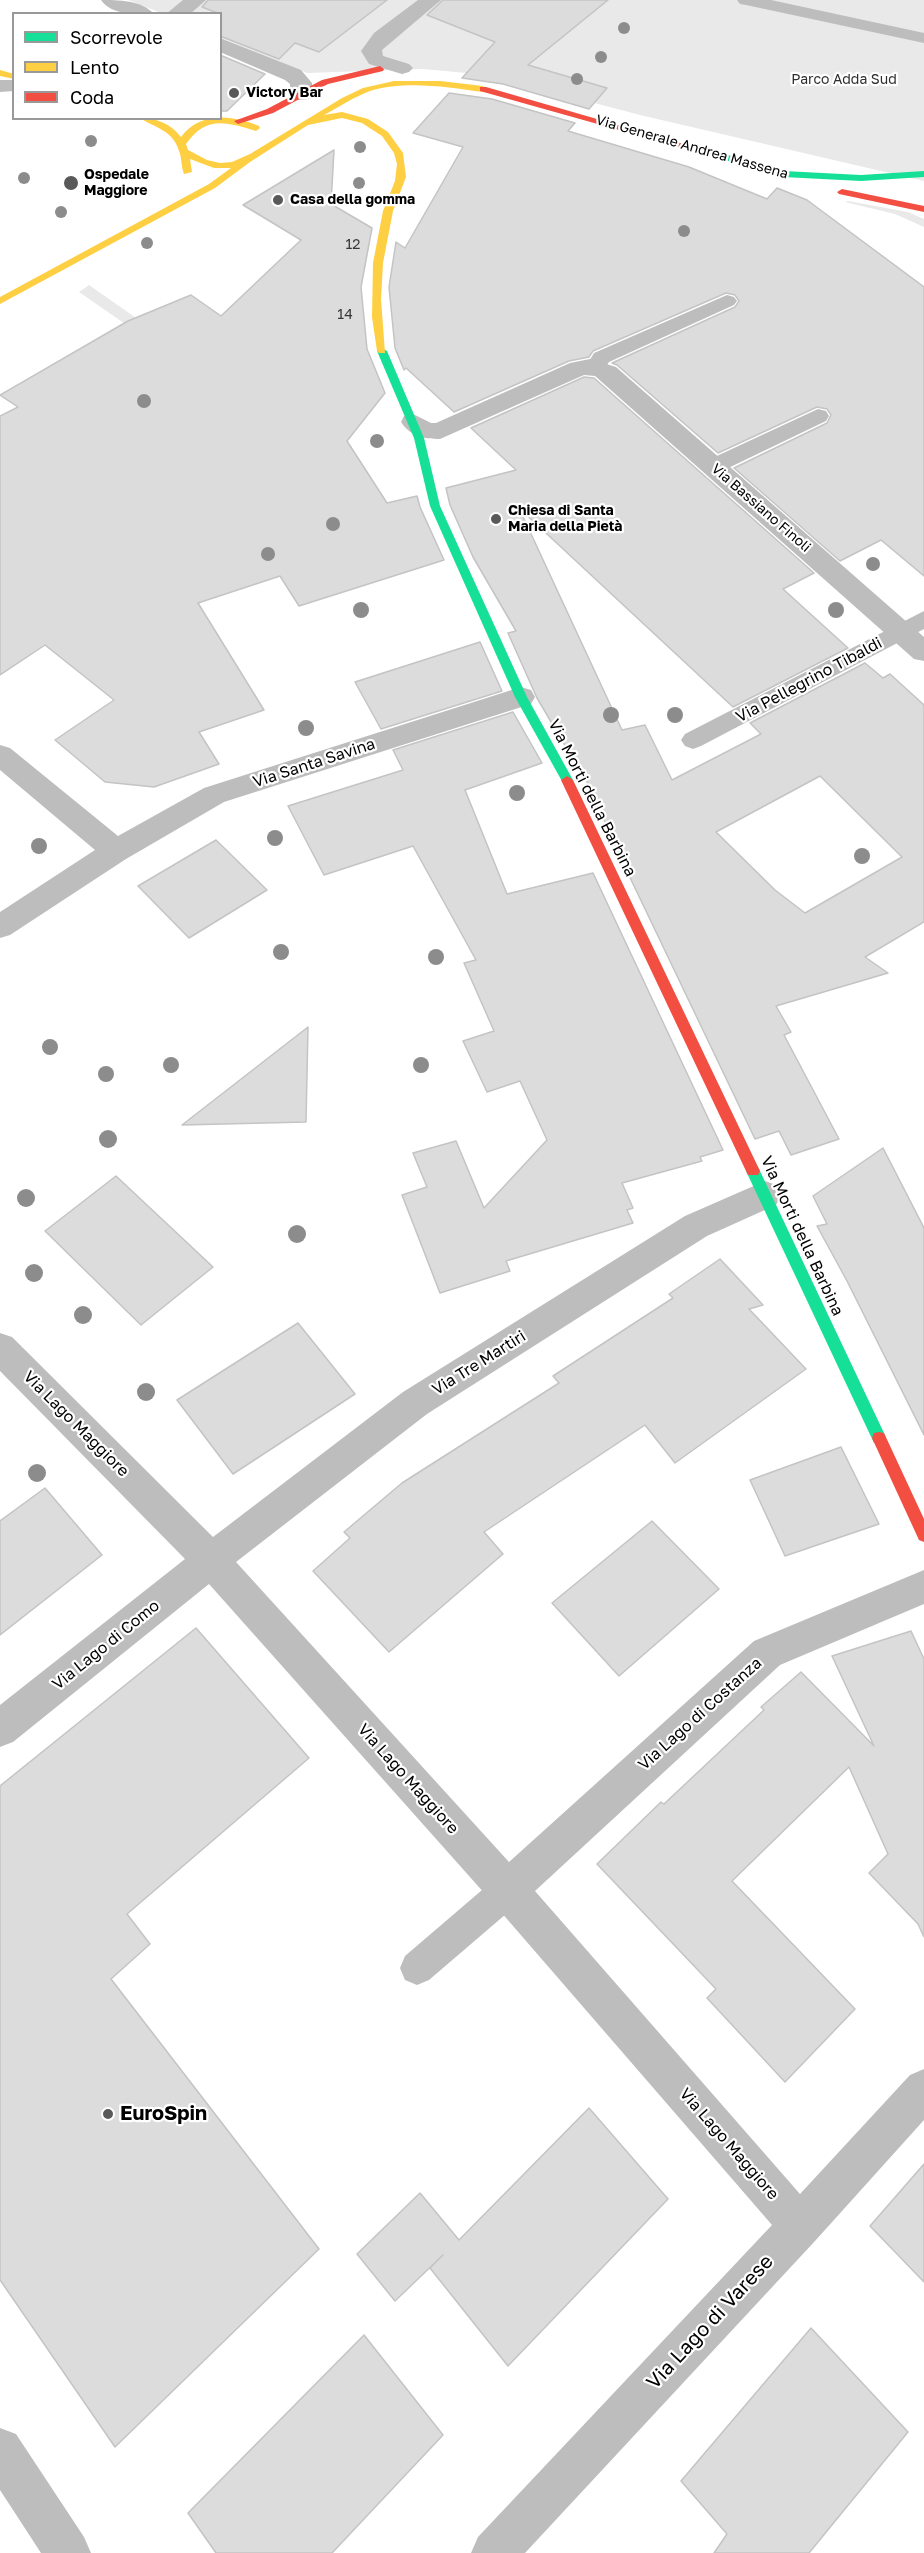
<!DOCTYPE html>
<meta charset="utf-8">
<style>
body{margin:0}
#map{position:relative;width:924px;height:2553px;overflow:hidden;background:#fff;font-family:"Golos Text",sans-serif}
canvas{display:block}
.legend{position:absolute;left:12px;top:12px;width:210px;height:108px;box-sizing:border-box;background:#fff;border:2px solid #999;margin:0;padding:8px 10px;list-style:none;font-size:18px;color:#000}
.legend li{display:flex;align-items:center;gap:12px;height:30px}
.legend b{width:30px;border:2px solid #999}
</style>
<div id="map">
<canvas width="924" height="2553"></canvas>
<ul class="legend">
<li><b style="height:8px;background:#16e098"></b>Scorrevole</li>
<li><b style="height:8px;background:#ffcf43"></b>Lento</li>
<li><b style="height:8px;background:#f24e42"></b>Coda</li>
</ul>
</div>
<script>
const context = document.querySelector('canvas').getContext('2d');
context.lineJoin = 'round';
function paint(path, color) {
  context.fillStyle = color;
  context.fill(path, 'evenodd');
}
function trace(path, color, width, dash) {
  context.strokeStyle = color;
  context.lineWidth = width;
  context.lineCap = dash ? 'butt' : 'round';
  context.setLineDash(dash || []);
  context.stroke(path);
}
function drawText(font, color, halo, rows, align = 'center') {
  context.font = font + ' "Golos Text",sans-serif';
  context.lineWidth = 4.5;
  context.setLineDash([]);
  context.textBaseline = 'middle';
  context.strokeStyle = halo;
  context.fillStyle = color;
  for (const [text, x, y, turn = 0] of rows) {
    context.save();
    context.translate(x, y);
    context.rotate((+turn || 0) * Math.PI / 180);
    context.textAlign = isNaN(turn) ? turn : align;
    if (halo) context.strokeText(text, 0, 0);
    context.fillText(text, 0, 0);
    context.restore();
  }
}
paint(new Path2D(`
 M 128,0 L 924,0 L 924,181 L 640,115 L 488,75 L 423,69 L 307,73 L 221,38 L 220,14 L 161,13 Z
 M 848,201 L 908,212 L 924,219 L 924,227 L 895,214 L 845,202 Z
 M 89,285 L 189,355 L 209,382 L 79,292 Z`), '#e9e9e9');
const building = new Path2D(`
 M 208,0 L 387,0 L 319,52 L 295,43 L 279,59 L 220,36 L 220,14 L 202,7 Z
 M 443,0 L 608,0 L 528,65 L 607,88 L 589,109 L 503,84 L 462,78 L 495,42 L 427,15 Z
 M 220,55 L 265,74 L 227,111 L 220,111 Z
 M 449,93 L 492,99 L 575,123 L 568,131 L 689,167 L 767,199 L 777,188 L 807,200 L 924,287 L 924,576 L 881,540 L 840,561 L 734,468 L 827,423 L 831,415 L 827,409 L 817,407 L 718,453 L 617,365 L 612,363 L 735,307 L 739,301 L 735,295 L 726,293 L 593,351 L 589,357 L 569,361 L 454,412 L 406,368 L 404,370 L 395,348 L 389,287 L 396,242 L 405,248 L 463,147 L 413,133 Z
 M 334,150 L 331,204 L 372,228 L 361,287 L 367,349 L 385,393 L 347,441 L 387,503 L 417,496 L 420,507 L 444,560 L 299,606 L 280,576 L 198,603 L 264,710 L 199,732 L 219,764 L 154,787 L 105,782 L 55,740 L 114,700 L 45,645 L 0,675 L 0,416 L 18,407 L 0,395 L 128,321 L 191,295 L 221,316 L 301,240 L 243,205 Z
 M 584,377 L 594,378 L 814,573 L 783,589 L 848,648 L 733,707 L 519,508 L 622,730 L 645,725 L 672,780 L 761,734 L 750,723 L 865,663 L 883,678 L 890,674 L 924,705 L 924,922 L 865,957 L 888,973 L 776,1006 L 791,1032 L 784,1035 L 839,1139 L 791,1155 L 779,1131 L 755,1139 L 624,865 L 574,753 L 570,754 L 537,698 L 508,633 L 516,631 L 473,557 L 450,505 L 446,488 L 516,470 L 471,428 ZM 820,776 L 902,857 L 805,913 L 775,890 L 716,832 Z
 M 480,642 L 502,691 L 381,729 L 355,682 Z
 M 513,712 L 542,763 L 465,790 L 507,894 L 593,873 L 723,1150 L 700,1157 L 702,1161 L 622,1183 L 633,1208 L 627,1210 L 633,1223 L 506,1261 L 510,1271 L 440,1293 L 402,1195 L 427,1187 L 413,1153 L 456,1141 L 484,1208 L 547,1140 L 520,1081 L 487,1092 L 463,1041 L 494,1031 L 464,963 L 476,960 L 413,846 L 324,875 L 288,806 L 403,770 L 393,750 Z
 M 216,840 L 267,890 L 189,938 L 138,886 Z
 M 308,1027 L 306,1122 L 182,1125 Z
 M 883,1148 L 924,1228 L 924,1435 L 847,1281 L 817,1226 L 827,1224 L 813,1196 Z
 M 116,1176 L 213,1267 L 141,1325 L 45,1231 Z
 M 720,1259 L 763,1305 L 749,1309 L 806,1369 L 675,1463 L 645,1425 L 484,1532 L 503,1554 L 389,1652 L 313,1571 L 350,1538 L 344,1532 L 402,1483 L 559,1383 L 553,1376 L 673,1298 L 669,1294 Z
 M 298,1323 L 355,1394 L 233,1474 L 177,1400 Z
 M 841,1447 L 879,1524 L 785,1556 L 750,1480 Z
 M 45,1488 L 102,1555 L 0,1635 L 0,1521 Z
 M 652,1521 L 719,1589 L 619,1676 L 552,1603 Z
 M 196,1628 L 309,1758 L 127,1914 L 150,1944 L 111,1979 L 319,2249 L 115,2447 L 0,2280 L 0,1786 Z
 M 911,1631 L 924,1659 L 924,1937 L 918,1924 L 869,1873 L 888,1854 L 849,1767 L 732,1881 L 855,2009 L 785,2082 L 707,1998 L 716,1989 L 597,1864 L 661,1802 L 664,1804 L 764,1710 L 761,1707 L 801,1672 L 874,1746 L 832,1656 Z
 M 589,2108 L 668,2199 L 508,2366 L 430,2268 L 443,2255 L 395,2301 L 357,2254 L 420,2193 L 459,2240 Z
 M 924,2164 L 924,2282 L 870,2226 Z
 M 811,2328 L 908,2432 L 809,2553 L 714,2553 L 727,2534 L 681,2481 Z
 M 364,2335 L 443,2435 L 332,2553 L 216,2553 L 188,2513 Z`);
paint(building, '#dcdcdc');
trace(building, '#c4c4c4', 1.5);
paint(new Path2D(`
 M 737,0 L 771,0 L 924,33 L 924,43 L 746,5 L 740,4 Z
 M 0,80 L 14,80 L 14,91 L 0,92 Z
 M 727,295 L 734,297 L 737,301 L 734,305 L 609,362 L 602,373 L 595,375 L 588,373 L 585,368 L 594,353 Z
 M 818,409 L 826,411 L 829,416 L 826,421 L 722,471 L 714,473 L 706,471 L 703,466 L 706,461 Z
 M 924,611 L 924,629 L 701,746 L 693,749 L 685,746 L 681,740 L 685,734 Z
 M 508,1873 L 520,1878 L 525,1890 L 520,1902 L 429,1980 L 417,1985 L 405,1980 L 400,1968 L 405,1956 L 496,1878 Z`), '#bdbdbd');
paint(new Path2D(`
 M 101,0 C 118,0 142,0 154,14 C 137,14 112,16 101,0 Z
 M 183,0 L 206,0 L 190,14 L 166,14 Z
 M 418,0 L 441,0 L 382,50 L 383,56 L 409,64 L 413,68 L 409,72 L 402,74 L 369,64 L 361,51 L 374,33 Z
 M 220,38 L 301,70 L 312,83 L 312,94 L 309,99 L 301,100 L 293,99 L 290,94 L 290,84 L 285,80 L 220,52 Z
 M 590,359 L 616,367 L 924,637 L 924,661 L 914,659 L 595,376 L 584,375 L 440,439 C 424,439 410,436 401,422 L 404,416 L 413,414 L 431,423 L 436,423 L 570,363 Z
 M 521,687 L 531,690 L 535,697 L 531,704 L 224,802 L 126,859 L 10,935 L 0,938 L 0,912 L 95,850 L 0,770 L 0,745 L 10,748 L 118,836 L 204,788 Z
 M 765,1181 L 776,1185 L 781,1195 L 776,1205 L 707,1236 L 427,1414 L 236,1562 L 509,1862 L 754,1641 L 924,1570 L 924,1604 L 780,1665 L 535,1891 L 800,2194 L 910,2075 L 924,2069 L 924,2120 L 815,2241 L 525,2553 L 471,2553 L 478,2537 L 772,2225 L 494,1904 L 209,1584 L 13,1742 L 0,1747 L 0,1705 L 185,1559 L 0,1371 L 0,1333 L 12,1337 L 213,1537 L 403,1392 L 685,1216 Z
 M 0,2428 L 16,2434 L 84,2537 L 91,2553 L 41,2553 L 0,2490 Z`), '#bdbdbd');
paint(new Path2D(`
 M 711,150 L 784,171 L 861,175 L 924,171 L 924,177 L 861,181 L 783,177 L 708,155 L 708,151 Z
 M 382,348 L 387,351 L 424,438 L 440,506 L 527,697 L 573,780 L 571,783 L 563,783 L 515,697 L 430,506 L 414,438 L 377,351 Z
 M 753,1166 L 758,1167 L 760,1171 L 884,1433 L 886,1438 L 884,1443 L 879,1444 L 874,1443 L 746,1171 L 748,1167 Z`), '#16e098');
paint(new Path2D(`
 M 0,70 L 14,74 L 14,79 L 0,76 Z
 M 394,81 L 440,81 L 483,86 L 487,89 L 483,92 C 447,87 406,80 370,91 C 354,97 339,107 324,115 L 342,112 L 368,119 L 388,132 L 403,153 L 406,177 L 393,211 L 383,263 L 381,299 L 385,353 L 379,353 L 377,351 L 372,317 L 373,263 L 383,211 L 395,181 L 397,164 L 394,153 L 382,136 L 362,123 L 342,118 L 308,125 L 250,162 L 215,188 L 0,304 L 0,297 L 209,184 L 231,168 L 214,168 L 190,159 L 192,172 L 184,174 C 181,167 182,158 179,151 C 173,130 155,128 140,118 C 157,118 171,124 181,137 C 200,111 233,115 259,126 L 260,128 L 256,131 C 227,122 206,115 186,144 L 188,150 L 207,160 L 220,163 L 232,162 L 250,154 L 342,98 L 363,88 Z`), '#ffcf43');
paint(new Path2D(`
 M 380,66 L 384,69 L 383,71 L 328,84 L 273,113 L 238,124 L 234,121 L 267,109 L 322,80 Z
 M 480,87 L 486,87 L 715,153 L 708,155 L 480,91 Z
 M 842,189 L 924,206 L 924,212 L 839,194 L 837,192 Z
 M 567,776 L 573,780 L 760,1171 L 758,1175 L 748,1175 L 746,1171 L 561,780 Z
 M 879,1432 L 884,1433 L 924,1519 L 924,1542 L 919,1540 L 872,1438 L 874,1433 Z`), '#f24e42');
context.fillStyle = '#8c8c8c';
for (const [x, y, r] of [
 [624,28,6],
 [601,57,6],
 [577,79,6],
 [91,141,6],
 [360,147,6],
 [24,178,6],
 [359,183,6],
 [61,212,6],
 [684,231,6],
 [147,243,6],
 [144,401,7],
 [377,441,7],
 [333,524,7],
 [268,554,7],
 [873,564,7],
 [361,610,8],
 [836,610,8],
 [611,715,8],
 [675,715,8],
 [306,728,8],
 [517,793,8],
 [275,838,8],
 [39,846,8],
 [862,856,8],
 [281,952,8],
 [436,957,8],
 [50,1047,8],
 [171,1065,8],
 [421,1065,8],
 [106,1074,8],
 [108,1139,9],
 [26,1198,9],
 [297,1234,9],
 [34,1273,9],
 [83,1315,9],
 [146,1392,9],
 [37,1473,9]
]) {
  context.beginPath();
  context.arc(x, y, r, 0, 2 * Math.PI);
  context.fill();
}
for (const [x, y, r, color] of [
 [234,93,6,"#595959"],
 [71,183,8,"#595959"],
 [278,200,6,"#595959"],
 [496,519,6,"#595959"],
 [108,2114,6,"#595959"]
]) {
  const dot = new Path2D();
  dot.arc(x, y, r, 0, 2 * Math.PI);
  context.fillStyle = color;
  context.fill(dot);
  trace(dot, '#fff', 2);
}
drawText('14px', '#2e2e2e', '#fff', [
 ["Parco Adda Sud",844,80]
]);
drawText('bold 14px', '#000', '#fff', [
 ["Victory Bar",246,93],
 ["Ospedale",84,175],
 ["Maggiore",84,191],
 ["Casa della gomma",290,200],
 ["Chiesa di Santa",508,511],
 ["Maria della Pietà",508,527]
], 'left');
drawText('14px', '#000', '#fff', [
 ["Via Generale Andrea Massena",692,147,16],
 ["Via Bassiano Finoli",761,508,41]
]);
drawText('14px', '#373737', null, [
 ["12",353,245],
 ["14",345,315]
]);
drawText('16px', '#000', '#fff', [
 ["Via Pellegrino Tibaldi",809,680,-28],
 ["Via Santa Savina",314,763,-18],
 ["Via Morti della Barbina",592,798,63],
 ["Via Morti della Barbina",802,1236,65],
 ["Via Tre Martiri",479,1363,-32],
 ["Via Lago Maggiore",76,1424,45],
 ["Via Lago di Como",106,1645,-39],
 ["Via Lago di Costanza",700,1714,-42],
 ["Via Lago Maggiore",408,1779,48],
 ["Via Lago Maggiore",729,2144,49]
]);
drawText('bold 20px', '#000', '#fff', [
 ["EuroSpin",120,2114]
], 'left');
drawText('20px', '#000', '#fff', [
 ["Via Lago di Varese",710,2322,-47]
]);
</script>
